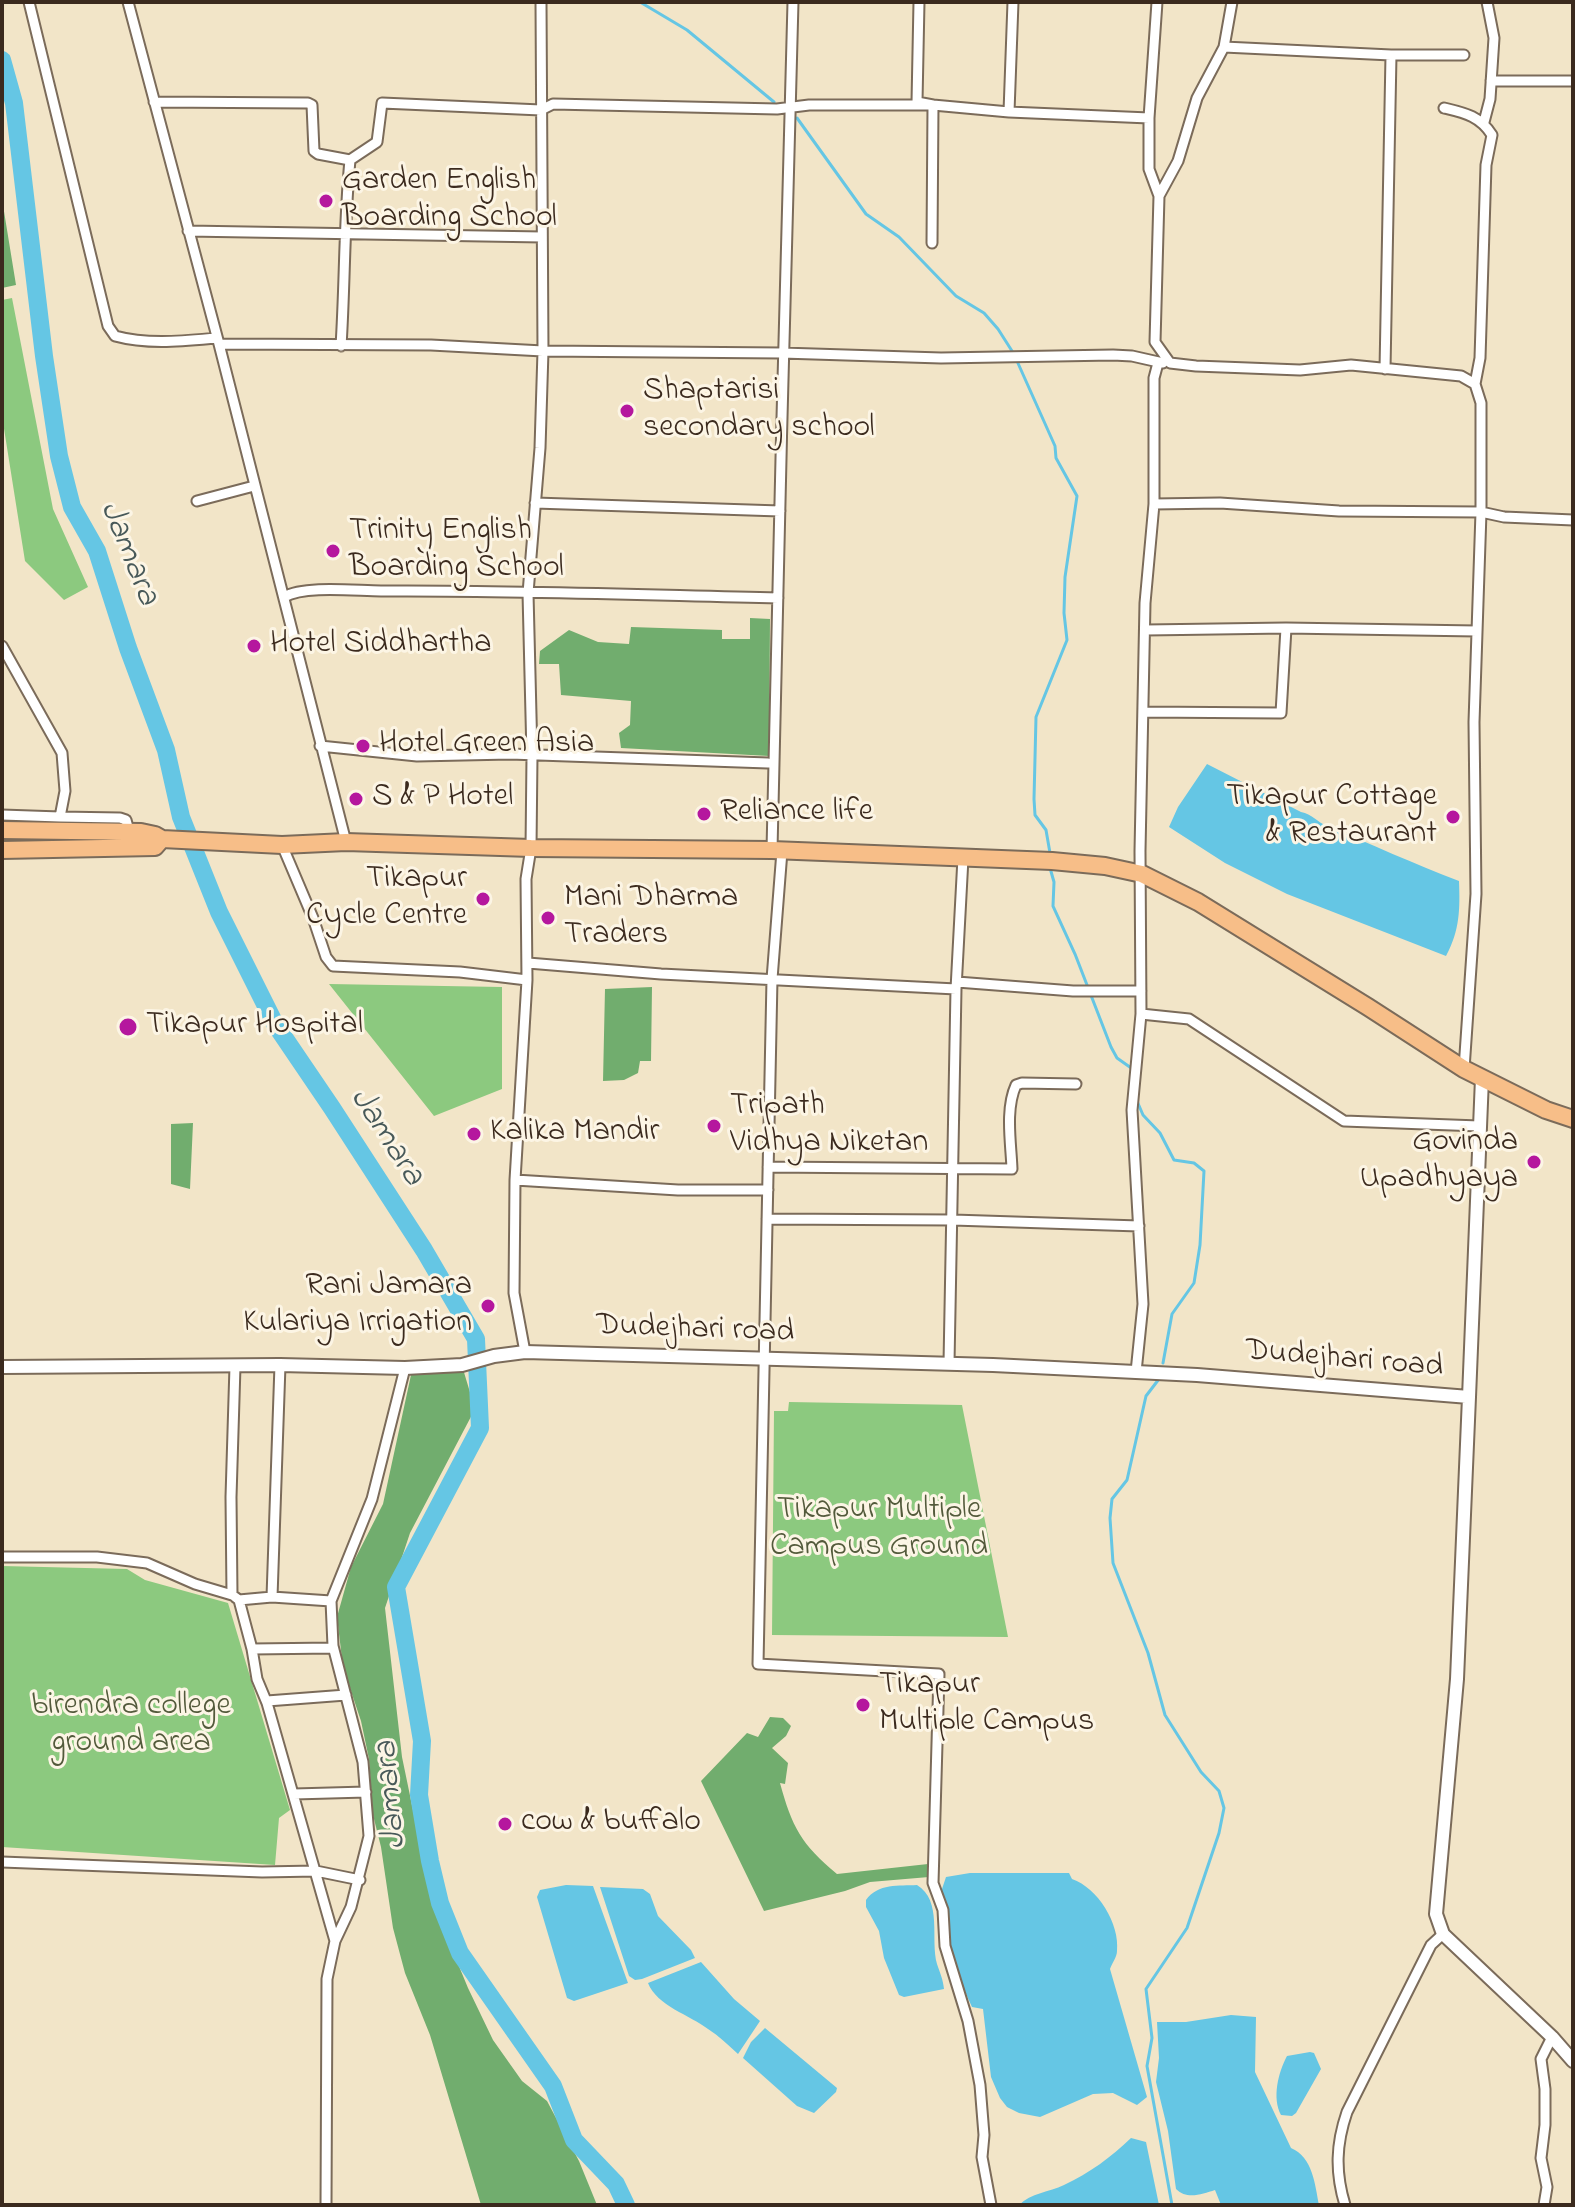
<!DOCTYPE html>
<style>
body{margin:0}
#map{position:relative;width:1575px;height:2207px;overflow:hidden;background:#f2e5c8;font-family:"Indie Flower",sans-serif}
canvas{display:block}
.frame{position:absolute;inset:0;border:4px solid #3b2a1e;pointer-events:none}
</style>
<div id="map">
<canvas width="1575" height="2207"></canvas>
<div class="frame"></div>
</div>
<script>
const context = document.querySelector('canvas').getContext('2d');
context.lineJoin = 'round';
function paint(path, color) {
  context.fillStyle = color;
  context.fill(path, 'evenodd');
}
function trace(path, color, width, dash) {
  context.strokeStyle = color;
  context.lineWidth = width;
  context.lineCap = dash ? 'butt' : 'round';
  context.setLineDash(dash || []);
  context.stroke(path);
}
function drawText(font, color, halo, rows, align = 'center') {
  context.font = font + ' "Indie Flower",sans-serif';
  context.lineWidth = 6;
  context.setLineDash([]);
  context.textBaseline = 'middle';
  context.strokeStyle = halo;
  context.fillStyle = color;
  for (const [text, x, y, turn = 0] of rows) {
    context.save();
    context.translate(x, y);
    context.rotate((+turn || 0) * Math.PI / 180);
    context.textAlign = isNaN(turn) ? turn : align;
    if (halo) context.strokeText(text, 0, 0);
    context.fillText(text, 0, 0);
    context.restore();
  }
}
paint(new Path2D(`
 M 12,298 L 53,509 L 88,587 L 64,600 L 25,561 L 2,416 L 2,300 Z
 M 329,984 L 502,987 L 502,1089 L 434,1116 Z
 M 789,1402 L 962,1405 L 1008,1637 L 772,1635 L 774,1411 L 788,1411 Z
 M 2,1566 L 127,1569 L 145,1580 L 228,1603 L 290,1810 L 279,1818 L 275,1865 L 2,1847 Z`), '#8cc97f');
paint(new Path2D(`
 M 2,199 L 16,285 L 2,288 Z
 M 750,618 L 770,619 L 769,756 L 621,748 L 619,733 L 630,725 L 631,701 L 561,695 L 559,664 L 539,664 L 540,651 L 569,630 L 598,642 L 629,644 L 631,627 L 722,630 L 722,639 L 750,639 Z
 M 652,987 L 651,1061 L 640,1061 L 638,1073 L 624,1080 L 603,1081 L 605,989 Z
 M 193,1123 L 190,1189 L 171,1184 L 171,1124 Z
 M 463,1369 L 475,1409 L 410,1533 L 385,1608 L 402,1757 L 425,1868 L 439,1918 L 468,1988 L 493,2040 L 522,2081 L 547,2101 L 579,2161 L 597,2205 L 481,2205 L 430,2035 L 405,1973 L 393,1928 L 381,1847 L 373,1815 L 369,1759 L 361,1721 L 343,1667 L 337,1617 L 351,1567 L 383,1504 L 411,1375 Z
 M 770,1717 L 783,1718 L 791,1726 L 786,1736 L 772,1748 L 788,1763 L 785,1784 L 780,1783 C 792,1827 801,1844 837,1874 L 928,1864 L 929,1877 L 870,1882 L 845,1891 L 764,1911 L 701,1781 L 747,1733 L 758,1737 Z`), '#71ad6e');
paint(new Path2D(`
 M 1207,764 L 1301,812 C 1312,814 1317,822 1327,826 C 1371,844 1414,864 1459,881 C 1460,909 1460,930 1446,956 L 1287,894 L 1225,863 L 1169,827 L 1178,807 Z
 M 970,1873 L 1069,1873 L 1072,1879 C 1098,1888 1120,1924 1117,1951 C 1117,1957 1112,1963 1110,1969 L 1147,2097 L 1137,2105 L 1113,2093 L 1093,2094 L 1040,2117 L 1019,2113 L 1007,2107 L 1000,2098 L 991,2077 L 983,2009 L 972,2007 C 961,1984 953,1960 949,1935 C 947,1919 947,1907 941,1892 L 946,1877 Z
 M 566,1885 L 593,1886 L 628,1983 L 574,2001 L 567,1998 L 537,1897 L 540,1890 Z
 M 917,1885 C 943,1901 930,1939 937,1964 C 940,1973 943,1979 944,1989 L 904,1997 L 899,1995 L 884,1958 L 879,1931 L 866,1907 L 866,1900 C 878,1883 899,1886 917,1885 Z
 M 600,1887 L 643,1889 L 650,1894 L 658,1916 L 691,1950 L 695,1958 L 642,1979 L 635,1980 L 629,1976 Z
 M 701,1962 L 734,1999 L 760,2021 L 738,2054 C 728,2045 719,2036 708,2029 C 690,2015 657,2006 648,1983 Z
 M 1231,2015 L 1256,2017 L 1255,2072 L 1291,2148 C 1313,2157 1315,2185 1319,2205 L 1221,2205 L 1215,2190 C 1202,2194 1187,2200 1176,2189 L 1168,2131 L 1156,2082 L 1159,2058 L 1157,2022 L 1186,2022 Z
 M 765,2028 L 837,2088 L 836,2092 L 814,2113 L 797,2106 L 743,2058 L 751,2042 Z
 M 1310,2052 L 1314,2053 L 1321,2069 L 1296,2113 L 1292,2116 L 1281,2115 C 1272,2098 1278,2073 1287,2056 Z
 M 1131,2138 L 1146,2142 L 1159,2205 L 1019,2205 C 1031,2193 1049,2192 1064,2185 C 1090,2173 1111,2157 1131,2138 Z`), '#65c6e4');
trace(new Path2D(`
 M 640,2 L 687,30 L 774,102
 M 797,118 L 866,214 L 899,237 L 956,296 L 984,313 L 998,329 L 1012,351
 M 1017,361 L 1055,446 L 1056,458 L 1077,496 L 1065,577 L 1064,613 L 1067,640 L 1036,717 L 1034,799 L 1035,815 L 1046,830 L 1050,853
 M 1050,868 L 1054,882 L 1053,906 L 1075,954 L 1111,1047 L 1117,1058 L 1134,1070
 M 1137,1101 L 1143,1115 L 1160,1133 L 1174,1160 L 1194,1163 L 1204,1171 L 1200,1245 L 1194,1283 L 1172,1314 L 1163,1363
 M 1159,1379 L 1146,1396 L 1127,1480 L 1112,1499 L 1110,1518 L 1113,1563 L 1148,1653 L 1165,1715 L 1201,1772 L 1219,1791 L 1224,1808 L 1219,1833 L 1187,1928 L 1146,1989 L 1152,2038 L 1147,2066 L 1172,2205`), '#65c6e4', 3);
trace(new Path2D(`
 M 2,60 L 14,103 L 44,356 L 59,456 L 72,507 L 97,551 L 128,648 L 166,750 L 181,817 L 219,912 L 275,1024 L 332,1108 L 424,1250 L 476,1339 L 480,1428 L 396,1587 L 422,1741 L 419,1795 L 430,1861 L 440,1903 L 460,1953 L 553,2086 L 574,2140 L 616,2184 L 626,2205`), '#65c6e4', 18);
const minor = new Path2D(`
 M 29,2 L 108,326 L 115,336 C 148,345 183,341 217,338
 M 128,2 L 219,344 L 346,842
 M 919,2 L 917,102 L 933,105 L 932,243
 M 1224,47 L 1391,55 L 1464,55
 M 1491,81 L 1573,81
 M 154,102 L 308,103 L 312,105 L 314,151 L 318,154 L 350,160 C 344,222 345,284 341,346
 M 1444,108 C 1465,113 1480,116 1492,135 L 1486,165 L 1480,358 L 1475,384
 M 1009,112 L 1013,2
 M 1149,118 L 1157,2
 M 1484,122 L 1490,99 L 1494,38 L 1487,2
 M 350,160 L 377,142 L 382,103 L 541,110 L 553,104 L 777,109 L 809,105 L 933,105 L 1009,112 L 1149,118 L 1149,169 L 1159,196 L 1155,342 L 1170,363 L 1196,366 L 1300,370 L 1351,365 L 1461,376 L 1475,384 L 1481,403 L 1481,512 L 1504,517 L 1573,520
 M 1159,196 L 1178,161 L 1197,98 L 1224,47 L 1232,2
 M 188,231 L 542,237
 M 219,344 L 431,345 L 543,351 L 782,353 L 941,358 L 1113,355 L 1132,356 L 1163,363
 M 1385,369 L 1391,55
 M 197,501 L 254,486
 M 535,503 L 780,511
 M 1154,504 L 1220,503 L 1339,511 L 1481,512 L 1474,722 L 1476,894 L 1464,1069
 M 284,597 C 305,585 356,591 381,591 C 513,590 646,595 778,598
 M 1146,630 L 1286,628
 M 2,646 L 62,753 L 65,791 L 60,817 L 120,818 L 126,820 L 129,831
 M 1143,712 L 1281,713 L 1286,628 L 1477,631
 M 320,746 L 417,756 L 510,754 L 768,763
 M 2,815 L 60,817
 M 282,845 L 313,918 L 326,957 L 333,966 L 460,972 L 527,980 L 526,879 L 531,848 L 532,756 L 528,593 L 540,448 L 543,351 L 541,2
 M 772,850 C 779,567 784,285 793,2
 M 782,851 L 772,979 L 758,1664 L 939,1674 L 933,1883 L 943,1910 L 945,1946 L 968,2021 L 980,2085 L 984,2135 L 982,2157 L 991,2205
 M 528,963 L 661,974 L 956,989
 M 957,982 L 1073,991 L 1141,991
 M 1141,1014 L 1189,1019 L 1344,1121 L 1479,1126
 M 768,1167 L 1012,1169 C 1011,1143 1005,1109 1016,1085 L 1022,1083 L 1076,1084
 M 515,1180 L 678,1190 L 768,1190
 M 767,1219 L 953,1220 L 1139,1226
 M 525,1352 L 514,1293 L 515,1180 L 527,980
 M 949,1363 L 956,989 L 963,858
 M 1136,1372 L 1143,1304 L 1132,1110 L 1141,1014 L 1140,851 L 1145,603 L 1154,504 L 1154,378 L 1158,363
 M 2,1557 L 97,1557 L 147,1563 L 195,1584 L 232,1595 L 231,1497 L 235,1366
 M 235,1597 L 239,1600 L 272,1597 L 331,1601
 M 272,1597 L 280,1365
 M 239,1600 L 252,1649 L 333,1648
 M 252,1649 L 257,1679 L 267,1703 L 335,1941
 M 267,1701 L 346,1695
 M 294,1794 L 366,1792
 M 2,1862 L 262,1872 L 316,1871 L 360,1880
 M 326,2205 L 327,1979 L 335,1941 L 351,1907 L 369,1836 L 363,1762 L 333,1646 L 331,1601 L 372,1499 L 405,1368
 M 1345,2205 C 1335,2172 1336,2144 1347,2112 L 1431,1945 L 1443,1934
 M 1544,2205 L 1547,2187 L 1541,2158 L 1545,2125 L 1545,2089 L 1541,2059 L 1552,2037`);
const tertiary = new Path2D(`
 M 2,1367 L 280,1365 L 405,1368 L 462,1365 L 494,1356 L 525,1352 L 993,1365 L 1197,1375 L 1469,1397 L 1457,1679 L 1436,1914 L 1443,1934 L 1552,2037 L 1573,2061
 M 1469,1397 L 1482,1078`);
const primary = new Path2D(`
 M 2,830 L 141,832 L 155,835 L 162,839 L 282,845 L 346,842 L 531,848 L 772,850 L 1052,861 L 1105,866 L 1142,874 L 1198,902 L 1368,1007 L 1464,1069 L 1546,1110 L 1573,1119
 M 2,850 L 155,847 L 162,839`);
trace(minor, '#7b6b5a', 13);
trace(tertiary, '#7b6b5a', 16);
trace(primary, '#7b6b5a', 20);
trace(minor, '#fff', 9);
trace(tertiary, '#fff', 12);
trace(primary, '#f7be88', 16);
for (const [x, y, r, color] of [
 [326,201,8,"#b5179e"],
 [627,411,8,"#b5179e"],
 [333,551,8,"#b5179e"],
 [254,646,8,"#b5179e"],
 [363,746,8,"#b5179e"],
 [356,799,8,"#b5179e"],
 [704,814,8,"#b5179e"],
 [1453,817,8,"#b5179e"],
 [483,899,8,"#b5179e"],
 [548,918,8,"#b5179e"],
 [128,1027,10,"#b5179e"],
 [714,1126,8,"#b5179e"],
 [474,1134,8,"#b5179e"],
 [1534,1162,8,"#b5179e"],
 [488,1306,8,"#b5179e"],
 [863,1705,8,"#b5179e"],
 [505,1824,8,"#b5179e"]
]) {
  const dot = new Path2D();
  dot.arc(x, y, r, 0, 2 * Math.PI);
  context.fillStyle = color;
  context.fill(dot);
  trace(dot, '#fcf5e5', 3);
}
drawText('32px', '#3b2a1e', '#fcf5e5', [
 ["Garden English",342,183],
 ["Boarding School",342,220],
 ["Shaptarisi",643,393],
 ["secondary school",643,430],
 ["Trinity English",349,533],
 ["Boarding School",349,570],
 ["Hotel Siddhartha",270,646],
 ["Hotel Green Asia",379,746],
 ["S & P Hotel",372,799],
 ["Tikapur Cottage",1437,799,"right"],
 ["& Restaurant",1437,836,"right"],
 ["Reliance life",720,814],
 ["Tikapur",467,881,"right"],
 ["Cycle Centre",467,918,"right"],
 ["Mani Dharma",564,900],
 ["Traders",564,937],
 ["Tikapur Hospital",146,1027],
 ["Tripath",730,1108],
 ["Vidhya Niketan",730,1145],
 ["Kalika Mandir",490,1134],
 ["Govinda",1518,1144,"right"],
 ["Upadhyaya",1518,1181,"right"],
 ["Rani Jamara",472,1288,"right"],
 ["Kulariya Irrigation",472,1325,"right"],
 ["Tikapur",879,1687],
 ["Multiple Campus",879,1724],
 ["cow & buffalo",521,1824]
], 'left');
drawText('32px', '#3b2a1e', '#fcf5e5', [
 ["Dudejhari road",695,1331,2],
 ["Dudejhari road",1344,1361,5]
]);
drawText('32px', '#535a3b', '#fcf5e5', [
 ["Tikapur Multiple",879,1512],
 ["Campus Ground",879,1549],
 ["birendra college",131,1708],
 ["ground area",131,1745]
]);
drawText('italic 34px', '#485959', '#fcf5e5', [
 ["Jamara",127,554,68],
 ["Jamara",385,1138,57],
 ["Jamara",393,1795,-95]
]);
</script>
